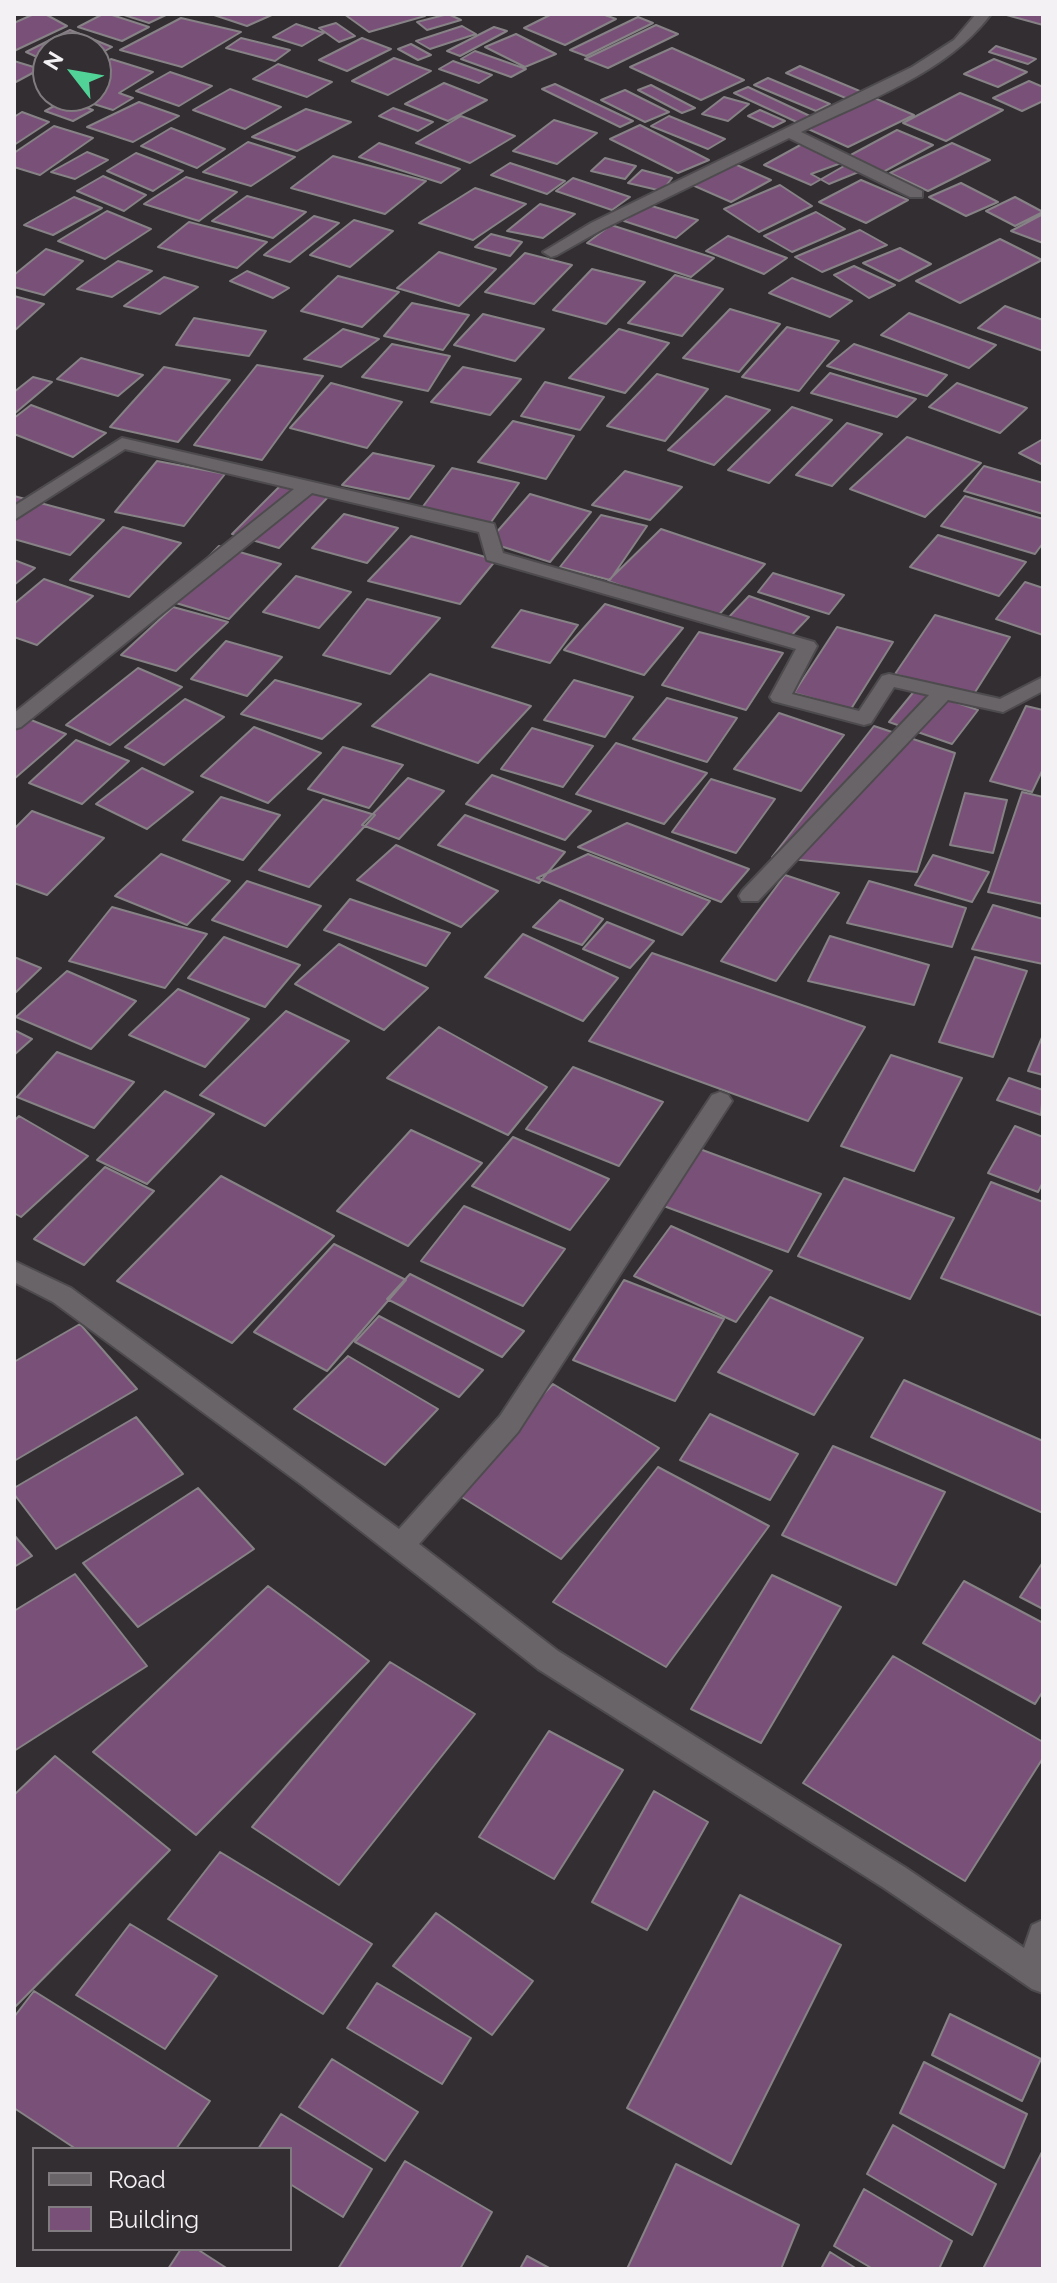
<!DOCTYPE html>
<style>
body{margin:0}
#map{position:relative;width:1057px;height:2283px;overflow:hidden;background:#322e31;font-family:Raleway,sans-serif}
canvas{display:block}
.frame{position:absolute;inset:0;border:16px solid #f4f1f4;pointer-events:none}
.legend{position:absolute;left:32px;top:2147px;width:260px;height:104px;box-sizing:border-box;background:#322e31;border:2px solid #807c7f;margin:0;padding:10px 14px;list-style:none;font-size:24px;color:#f4f1f4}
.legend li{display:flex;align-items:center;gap:16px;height:40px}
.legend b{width:40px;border:2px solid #807c7f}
.north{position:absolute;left:32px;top:32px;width:80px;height:80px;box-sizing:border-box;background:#322e31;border:2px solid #807c7f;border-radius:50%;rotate:301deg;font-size:22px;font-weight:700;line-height:32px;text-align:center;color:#f4f1f4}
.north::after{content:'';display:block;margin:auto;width:28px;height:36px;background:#51d398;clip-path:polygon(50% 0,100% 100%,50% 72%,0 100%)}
</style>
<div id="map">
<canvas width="1057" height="2283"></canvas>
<div class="frame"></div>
<ul class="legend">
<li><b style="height:10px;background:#696468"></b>Road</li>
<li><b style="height:22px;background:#795077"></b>Building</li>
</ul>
<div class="north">N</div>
</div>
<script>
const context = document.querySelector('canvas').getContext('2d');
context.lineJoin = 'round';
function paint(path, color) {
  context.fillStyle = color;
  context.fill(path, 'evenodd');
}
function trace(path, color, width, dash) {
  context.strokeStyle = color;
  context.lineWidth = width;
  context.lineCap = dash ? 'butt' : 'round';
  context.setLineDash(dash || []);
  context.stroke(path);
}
const building = new Path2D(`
 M 34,14 L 45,14 L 67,26 L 14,51 L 14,23 Z
 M 103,14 L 109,14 L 149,27 L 122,41 L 78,27 Z
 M 121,14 L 168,14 L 149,23 Z
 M 211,14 L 274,14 L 247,26 Z
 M 344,14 L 422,14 L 425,16 L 369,32 Z
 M 448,14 L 461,20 L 427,30 L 417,22 Z
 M 552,14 L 602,14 L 616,19 L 565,45 L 524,28 Z
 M 1003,14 L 1043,14 L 1043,25 Z
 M 638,17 L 653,23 L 586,56 L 570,50 Z
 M 181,18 L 241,32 L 182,67 L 120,50 Z
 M 336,23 L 355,36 L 339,42 L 319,28 Z
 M 296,24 L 324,33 L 302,46 L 273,37 Z
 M 656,25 L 678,34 L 608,68 L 585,59 Z
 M 462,26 L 476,34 L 430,49 L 416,41 Z
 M 494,27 L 507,31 L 460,56 L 447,51 Z
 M 70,30 L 112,47 L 96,56 L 96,48 L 48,48 L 48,62 L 26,52 Z
 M 516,34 L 556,54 L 525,67 L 485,47 Z
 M 241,38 L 290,50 L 275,61 L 226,48 Z
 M 362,38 L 391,49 L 347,71 L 319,60 Z
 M 411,44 L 431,55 L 418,60 L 398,49 Z
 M 996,46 L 1036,59 L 1028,64 L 989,52 Z
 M 672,48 L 744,80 L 701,100 L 630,67 Z
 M 475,51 L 526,69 L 511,77 L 461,59 Z
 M 394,58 L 431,71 L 388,95 L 352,81 Z
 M 111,59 L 153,72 L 119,93 L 133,98 L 113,110 L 68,96 L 96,96 L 96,68 Z
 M 994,59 L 1027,72 L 998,87 L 964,74 Z
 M 14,61 L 40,69 L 14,83 Z
 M 453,61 L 492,75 L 479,83 L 439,69 Z
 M 278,64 L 332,82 L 307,97 L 253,79 Z
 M 800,66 L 862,92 L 848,99 L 786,73 Z
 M 170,72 L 212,86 L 179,106 L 136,91 Z
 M 768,78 L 830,104 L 816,111 L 754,85 Z
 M 1029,81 L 1043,87 L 1043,101 L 1022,111 L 993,98 Z
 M 444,83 L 487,100 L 448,121 L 405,104 Z
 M 555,84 L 633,121 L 620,127 L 542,89 Z
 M 651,85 L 695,108 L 682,113 L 638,90 Z
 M 748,87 L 812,117 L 799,123 L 734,93 Z
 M 230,89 L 281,107 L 245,129 L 193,110 Z
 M 625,90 L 669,112 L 645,122 L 601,100 Z
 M 960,93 L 1003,110 L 946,141 L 903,123 Z
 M 724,97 L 749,104 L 728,121 L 702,114 Z
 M 872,97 L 914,115 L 848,147 L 806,128 Z
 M 65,100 L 93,110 L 73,121 L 45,111 Z
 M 139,102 L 179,116 L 133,142 L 87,127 Z
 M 393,108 L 433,122 L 418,131 L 379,116 Z
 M 306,109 L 351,122 L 297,151 L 252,137 Z
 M 760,110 L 785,121 L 773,127 L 748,116 Z
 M 22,112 L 49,122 L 14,145 L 14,117 Z
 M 461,116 L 515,136 L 470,163 L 416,143 Z
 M 669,116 L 725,139 L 708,149 L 651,126 Z
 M 554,120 L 597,133 L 557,164 L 513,151 Z
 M 640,125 L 709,160 L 678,173 L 610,139 Z
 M 54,126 L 93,138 L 40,175 L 14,167 L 14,153 Z
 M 171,128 L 225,149 L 197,168 L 141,146 Z
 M 897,130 L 933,145 L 883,172 L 847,157 Z
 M 248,142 L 295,157 L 251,186 L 203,172 Z
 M 379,143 L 460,169 L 441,183 L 359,157 Z
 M 804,143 L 851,162 L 811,185 L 764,165 Z
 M 952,143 L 990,160 L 928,191 L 890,173 Z
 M 87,152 L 108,160 L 75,179 L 51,172 Z
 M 136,153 L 183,171 L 153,191 L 107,171 Z
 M 333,156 L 426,181 L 385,214 L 291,188 Z
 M 605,158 L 636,166 L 625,179 L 591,171 Z
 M 730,162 L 771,180 L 731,202 L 690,184 Z
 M 844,162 L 861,171 L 829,184 L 811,174 Z
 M 510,163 L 565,181 L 547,194 L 491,175 Z
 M 642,170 L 672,178 L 662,191 L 628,183 Z
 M 103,176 L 146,195 L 124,211 L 77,191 Z
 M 186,177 L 237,192 L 199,221 L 144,204 Z
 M 573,178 L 630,197 L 612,210 L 556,191 Z
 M 861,180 L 908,200 L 866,223 L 819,202 Z
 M 961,183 L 998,202 L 966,216 L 929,197 Z
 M 780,185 L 812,206 L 759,232 L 724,209 Z
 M 475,188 L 526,204 L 473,240 L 419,223 Z
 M 247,196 L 306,212 L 273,238 L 212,221 Z
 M 74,197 L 102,208 L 53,235 L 24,225 Z
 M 1015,197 L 1043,212 L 1015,226 L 986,211 Z
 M 540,204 L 575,214 L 543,238 L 507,231 Z
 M 645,204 L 698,220 L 676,238 L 624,221 Z
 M 107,211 L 151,229 L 105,259 L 58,241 Z
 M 816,212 L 845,229 L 792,252 L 764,236 Z
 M 1043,214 L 1043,243 L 1011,231 Z
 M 314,216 L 339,223 L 290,262 L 264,255 Z
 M 354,220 L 393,231 L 350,267 L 310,255 Z
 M 189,222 L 267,242 L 237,268 L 158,247 Z
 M 611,225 L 714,258 L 691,277 L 587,243 Z
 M 860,230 L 887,245 L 822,272 L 795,257 Z
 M 491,234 L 522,242 L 510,256 L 475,247 Z
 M 728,236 L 787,258 L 764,274 L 706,251 Z
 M 1000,239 L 1042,260 L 960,303 L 916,281 Z
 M 900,248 L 931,264 L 899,281 L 863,263 Z
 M 46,249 L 83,261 L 44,295 L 14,287 L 14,275 Z
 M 439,252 L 496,269 L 459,306 L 397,288 Z
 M 525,253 L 572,265 L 534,304 L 485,292 Z
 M 118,261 L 152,271 L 112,297 L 77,289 Z
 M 854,266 L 895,285 L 869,298 L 834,275 Z
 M 592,269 L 645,282 L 606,324 L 553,310 Z
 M 247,271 L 289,288 L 273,298 L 230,281 Z
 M 675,275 L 723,289 L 682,336 L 628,323 Z
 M 338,276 L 399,292 L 362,327 L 301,311 Z
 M 164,277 L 198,287 L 160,314 L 124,306 Z
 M 792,278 L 852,301 L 830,317 L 769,293 Z
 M 14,296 L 44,304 L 14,331 Z
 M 412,303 L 469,315 L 443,350 L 384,336 Z
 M 1005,306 L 1043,320 L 1043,351 L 978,328 Z
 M 730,309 L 780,324 L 739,372 L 683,358 Z
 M 909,313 L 996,345 L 969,368 L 881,335 Z
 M 483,314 L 544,329 L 515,361 L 454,345 Z
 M 194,318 L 266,331 L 249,356 L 176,345 Z
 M 787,327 L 839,341 L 799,391 L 742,377 Z
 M 343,329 L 379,339 L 341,367 L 304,359 Z
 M 619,329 L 669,343 L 625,393 L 569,378 Z
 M 392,344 L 450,356 L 428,391 L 362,377 Z
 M 854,344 L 947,375 L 927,396 L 827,366 Z
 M 81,358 L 143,375 L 118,396 L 57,379 Z
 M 257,365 L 323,376 L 262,460 L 194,445 Z
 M 164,367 L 230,380 L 178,442 L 110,427 Z
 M 463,367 L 521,379 L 490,415 L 431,402 Z
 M 830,373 L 916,399 L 897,417 L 811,393 Z
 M 657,374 L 708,389 L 665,441 L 607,426 Z
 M 33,377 L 52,382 L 14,414 L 14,392 Z
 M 545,382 L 604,397 L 580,430 L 521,416 Z
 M 331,383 L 402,402 L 367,448 L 290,428 Z
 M 957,383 L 1027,408 L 1000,433 L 929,407 Z
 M 726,396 L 770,410 L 714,465 L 668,450 Z
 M 31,405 L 106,433 L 73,457 L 14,434 L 14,418 Z
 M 792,407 L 832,420 L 769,483 L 728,470 Z
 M 513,421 L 574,436 L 546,479 L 478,462 Z
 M 847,423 L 882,434 L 832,486 L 796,475 Z
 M 907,437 L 981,463 L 925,517 L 850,489 Z
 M 1043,439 L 1043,465 L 1019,453 Z
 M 373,453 L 434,466 L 409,499 L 342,485 Z
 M 157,461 L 225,474 L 184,526 L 115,512 Z
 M 984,466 L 1043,483 L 1043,514 L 964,491 Z
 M 452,468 L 519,483 L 489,525 L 421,509 Z
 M 625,471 L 682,487 L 650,520 L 592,505 Z
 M 284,482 L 330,495 L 279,548 L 232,534 Z
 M 530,494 L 591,512 L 550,562 L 488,542 Z
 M 14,496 L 104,520 L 70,555 L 14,539 Z
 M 965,496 L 1043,519 L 1043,543 L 1035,554 L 941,526 Z
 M 344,514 L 398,528 L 367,563 L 312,548 Z
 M 601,515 L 647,526 L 610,580 L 560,567 Z
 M 123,527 L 181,543 L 129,597 L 70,580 Z
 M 661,529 L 765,564 L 715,619 L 608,581 Z
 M 938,535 L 1026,562 L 999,596 L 910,567 Z
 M 411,536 L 496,560 L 460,604 L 368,581 Z
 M 219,546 L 281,564 L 229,619 L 166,600 Z
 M 14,560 L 35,568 L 14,585 Z
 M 773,573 L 844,595 L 829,614 L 758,592 Z
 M 296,576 L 351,592 L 319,628 L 263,612 Z
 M 44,579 L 93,596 L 37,645 L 14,637 L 14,604 Z
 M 1025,582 L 1043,588 L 1043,635 L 996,619 Z
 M 749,596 L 809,617 L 788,639 L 728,618 Z
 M 367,599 L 440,618 L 390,674 L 323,655 Z
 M 605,604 L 683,628 L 644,675 L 564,650 Z
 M 173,607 L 228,622 L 176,671 L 121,655 Z
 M 521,610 L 578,625 L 550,663 L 492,647 Z
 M 935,615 L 1010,637 L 972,697 L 895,674 Z
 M 837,627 L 893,642 L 851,709 L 794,693 Z
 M 699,632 L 783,653 L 746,710 L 662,685 Z
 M 226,641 L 282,657 L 247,696 L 191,679 Z
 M 138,668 L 182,687 L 110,745 L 66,725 Z
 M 430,674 L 531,706 L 478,763 L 372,726 Z
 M 275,680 L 361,704 L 322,739 L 241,714 Z
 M 574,680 L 633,697 L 605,737 L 544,720 Z
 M 916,689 L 978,710 L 952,744 L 889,722 Z
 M 667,698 L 737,718 L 707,762 L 633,739 Z
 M 185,699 L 224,717 L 164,765 L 125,747 Z
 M 1026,706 L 1043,710 L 1043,769 L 1032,792 L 990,781 Z
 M 779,713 L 844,735 L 801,791 L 734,769 Z
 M 26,718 L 66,734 L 14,779 L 14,729 Z
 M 874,726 L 955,753 L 917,872 L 772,857 Z
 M 254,727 L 321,753 L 268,803 L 201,776 Z
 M 532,728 L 593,746 L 563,787 L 501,769 Z
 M 76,740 L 129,761 L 82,804 L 29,783 Z
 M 616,743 L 707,773 L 664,824 L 576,794 Z
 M 343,747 L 403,765 L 369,808 L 308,789 Z
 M 142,768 L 193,792 L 147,829 L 96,804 Z
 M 492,775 L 591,811 L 565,840 L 466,804 Z
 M 408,778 L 444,791 L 399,839 L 362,825 Z
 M 711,779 L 775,799 L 736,853 L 672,832 Z
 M 1022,792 L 1043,797 L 1043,904 L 988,892 Z
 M 965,793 L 1007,800 L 993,853 L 950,845 Z
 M 221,797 L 280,815 L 243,860 L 183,840 Z
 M 323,799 L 375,815 L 309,887 L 259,870 Z
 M 32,811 L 104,838 L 47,895 L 14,883 L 14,829 Z
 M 465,815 L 565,852 L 539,883 L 438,845 Z
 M 627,823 L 749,869 L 721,902 L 578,847 Z
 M 396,845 L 498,891 L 461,927 L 357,880 Z
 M 161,854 L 230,881 L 187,925 L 115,896 Z
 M 588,854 L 710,901 L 682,935 L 537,878 Z
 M 933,855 L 989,872 L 972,902 L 915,885 Z
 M 785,875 L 839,893 L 776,981 L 721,961 Z
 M 247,881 L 321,906 L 287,947 L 212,920 Z
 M 869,881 L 966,908 L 952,947 L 847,923 Z
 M 350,899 L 450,933 L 426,966 L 324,930 Z
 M 560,900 L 603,919 L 582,945 L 533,927 Z
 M 993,905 L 1043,919 L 1043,964 L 972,949 Z
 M 112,907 L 207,934 L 165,988 L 69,961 Z
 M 607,922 L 654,941 L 630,968 L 583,949 Z
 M 523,934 L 618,978 L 583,1021 L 485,977 Z
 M 830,936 L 929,965 L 914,1005 L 808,981 Z
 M 224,937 L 300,965 L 265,1007 L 188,978 Z
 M 339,944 L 428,988 L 384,1030 L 295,984 Z
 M 652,953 L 865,1027 L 808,1121 L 589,1041 Z
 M 14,957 L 41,968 L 14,994 Z
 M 975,957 L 1027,971 L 993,1057 L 939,1042 Z
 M 67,971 L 136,1001 L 91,1049 L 16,1017 Z
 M 178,989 L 249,1019 L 205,1067 L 129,1035 Z
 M 286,1011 L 349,1041 L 265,1126 L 200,1095 Z
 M 439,1027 L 547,1087 L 508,1135 L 387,1078 Z
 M 14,1030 L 32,1039 L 14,1055 Z
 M 1043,1035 L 1043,1075 L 1028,1071 Z
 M 57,1052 L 134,1082 L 94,1128 L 17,1097 Z
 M 891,1055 L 962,1078 L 914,1171 L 841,1146 Z
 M 573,1067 L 663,1102 L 619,1166 L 526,1129 Z
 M 1009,1078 L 1043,1090 L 1041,1115 L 997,1100 Z
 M 165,1091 L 214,1114 L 147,1184 L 97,1160 Z
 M 19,1116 L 88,1156 L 21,1217 L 14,1213 L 14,1121 Z
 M 1015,1126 L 1043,1137 L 1043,1182 L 1038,1192 L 988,1173 Z
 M 411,1130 L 482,1163 L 408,1246 L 337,1211 Z
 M 513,1137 L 609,1179 L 570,1230 L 472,1186 Z
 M 697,1148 L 821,1194 L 788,1252 L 661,1205 Z
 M 105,1167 L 154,1191 L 84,1265 L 34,1239 Z
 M 221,1176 L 334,1236 L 232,1343 L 117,1281 Z
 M 844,1178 L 954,1218 L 910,1299 L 798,1256 Z
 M 991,1182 L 1043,1202 L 1043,1316 L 941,1278 Z
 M 464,1206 L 565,1249 L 523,1306 L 421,1261 Z
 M 671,1226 L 772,1271 L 736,1322 L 634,1276 Z
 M 334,1244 L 406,1280 L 327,1371 L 254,1332 Z
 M 410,1274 L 524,1331 L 502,1357 L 387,1299 Z
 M 624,1280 L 724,1319 L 675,1401 L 573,1360 Z
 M 770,1297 L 863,1338 L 814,1415 L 718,1372 Z
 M 379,1316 L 483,1370 L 459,1397 L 355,1342 Z
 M 80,1324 L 137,1389 L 14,1461 L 14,1362 Z
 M 348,1356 L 438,1409 L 385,1465 L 294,1409 Z
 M 904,1380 L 1043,1441 L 1043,1513 L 871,1437 Z
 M 553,1384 L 659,1448 L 561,1559 L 452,1491 Z
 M 710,1414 L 798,1454 L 770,1500 L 680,1460 Z
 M 136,1417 L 183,1474 L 56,1549 L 14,1494 L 14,1488 Z
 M 833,1446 L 945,1492 L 896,1585 L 782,1535 Z
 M 658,1467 L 769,1526 L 666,1667 L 553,1602 Z
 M 198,1488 L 254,1549 L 138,1627 L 83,1563 Z
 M 14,1535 L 32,1556 L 14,1567 Z
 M 1043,1562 L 1043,1609 L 1020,1597 Z
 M 75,1574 L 147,1666 L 14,1751 L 14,1611 Z
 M 772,1575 L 841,1607 L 761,1743 L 691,1709 Z
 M 964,1581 L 1043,1623 L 1043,1691 L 1035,1704 L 923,1643 Z
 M 268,1586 L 369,1661 L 196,1835 L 93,1752 Z
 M 893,1656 L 1043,1742 L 1043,1758 L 965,1881 L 803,1783 Z
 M 390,1662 L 475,1714 L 339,1885 L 252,1827 Z
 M 549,1731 L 623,1770 L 554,1879 L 479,1837 Z
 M 55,1756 L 170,1850 L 14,2008 L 14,1795 Z
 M 654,1791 L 708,1822 L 647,1930 L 592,1902 Z
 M 220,1852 L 372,1944 L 323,2014 L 168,1919 Z
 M 740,1895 L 841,1945 L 731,2164 L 627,2108 Z
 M 436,1913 L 533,1981 L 492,2035 L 393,1966 Z
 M 130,1924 L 217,1976 L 165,2049 L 76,1995 Z
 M 377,1983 L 471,2038 L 442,2084 L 347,2028 Z
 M 34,1991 L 210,2101 L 176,2149 L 76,2149 L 14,2108 L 14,2017 Z
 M 950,2014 L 1041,2059 L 1022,2101 L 932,2055 Z
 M 332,2059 L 418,2112 L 385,2161 L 299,2107 Z
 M 924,2062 L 1027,2114 L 1004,2168 L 900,2113 Z
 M 281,2114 L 372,2169 L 343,2217 L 290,2184 L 290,2149 L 258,2149 Z
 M 893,2125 L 996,2184 L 972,2235 L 867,2174 Z
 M 1043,2150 L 1043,2269 L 983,2269 Z
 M 405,2161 L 492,2212 L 460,2269 L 338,2269 Z
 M 676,2164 L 799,2225 L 781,2269 L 627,2269 Z
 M 864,2189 L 952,2241 L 939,2269 L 873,2269 L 834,2246 Z
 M 181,2249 L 197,2249 L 228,2269 L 168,2269 Z
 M 830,2252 L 857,2269 L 821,2269 Z
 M 527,2256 L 551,2269 L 520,2269 Z`);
paint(building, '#795077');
trace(building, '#868286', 2);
const street = new Path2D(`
 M 976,14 L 991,14 C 946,74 867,100 801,132 L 922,191 L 922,197 L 910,197 L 789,138 L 603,229 L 557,255 L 551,257 L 543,252 L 591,223 L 912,67 L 954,40 Z
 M 122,438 L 494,524 L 503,553 L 814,642 L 817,646 L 792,694 L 859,711 L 882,676 L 889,674 L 1000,699 L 1043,677 L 1043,691 L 1003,712 L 948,700 L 758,901 L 742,901 L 739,896 L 742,891 L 929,695 L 894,687 L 871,723 L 864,725 L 773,701 L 770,697 L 796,649 L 487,560 L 479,532 L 312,493 L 21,727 L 14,729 L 14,713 L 294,489 L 125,449 L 14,520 L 14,506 Z
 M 720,1092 L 728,1095 L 732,1101 L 728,1107 L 518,1432 L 419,1544 L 558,1651 L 906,1868 L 1024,1948 L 1032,1925 L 1043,1920 L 1043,1993 L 1032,1989 L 884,1888 L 538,1669 L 302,1485 L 53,1302 L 14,1282 L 14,1261 L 71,1288 L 399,1529 L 500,1416 L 712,1095 Z`);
trace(street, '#4e4b4e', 4);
paint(street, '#696468');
</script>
